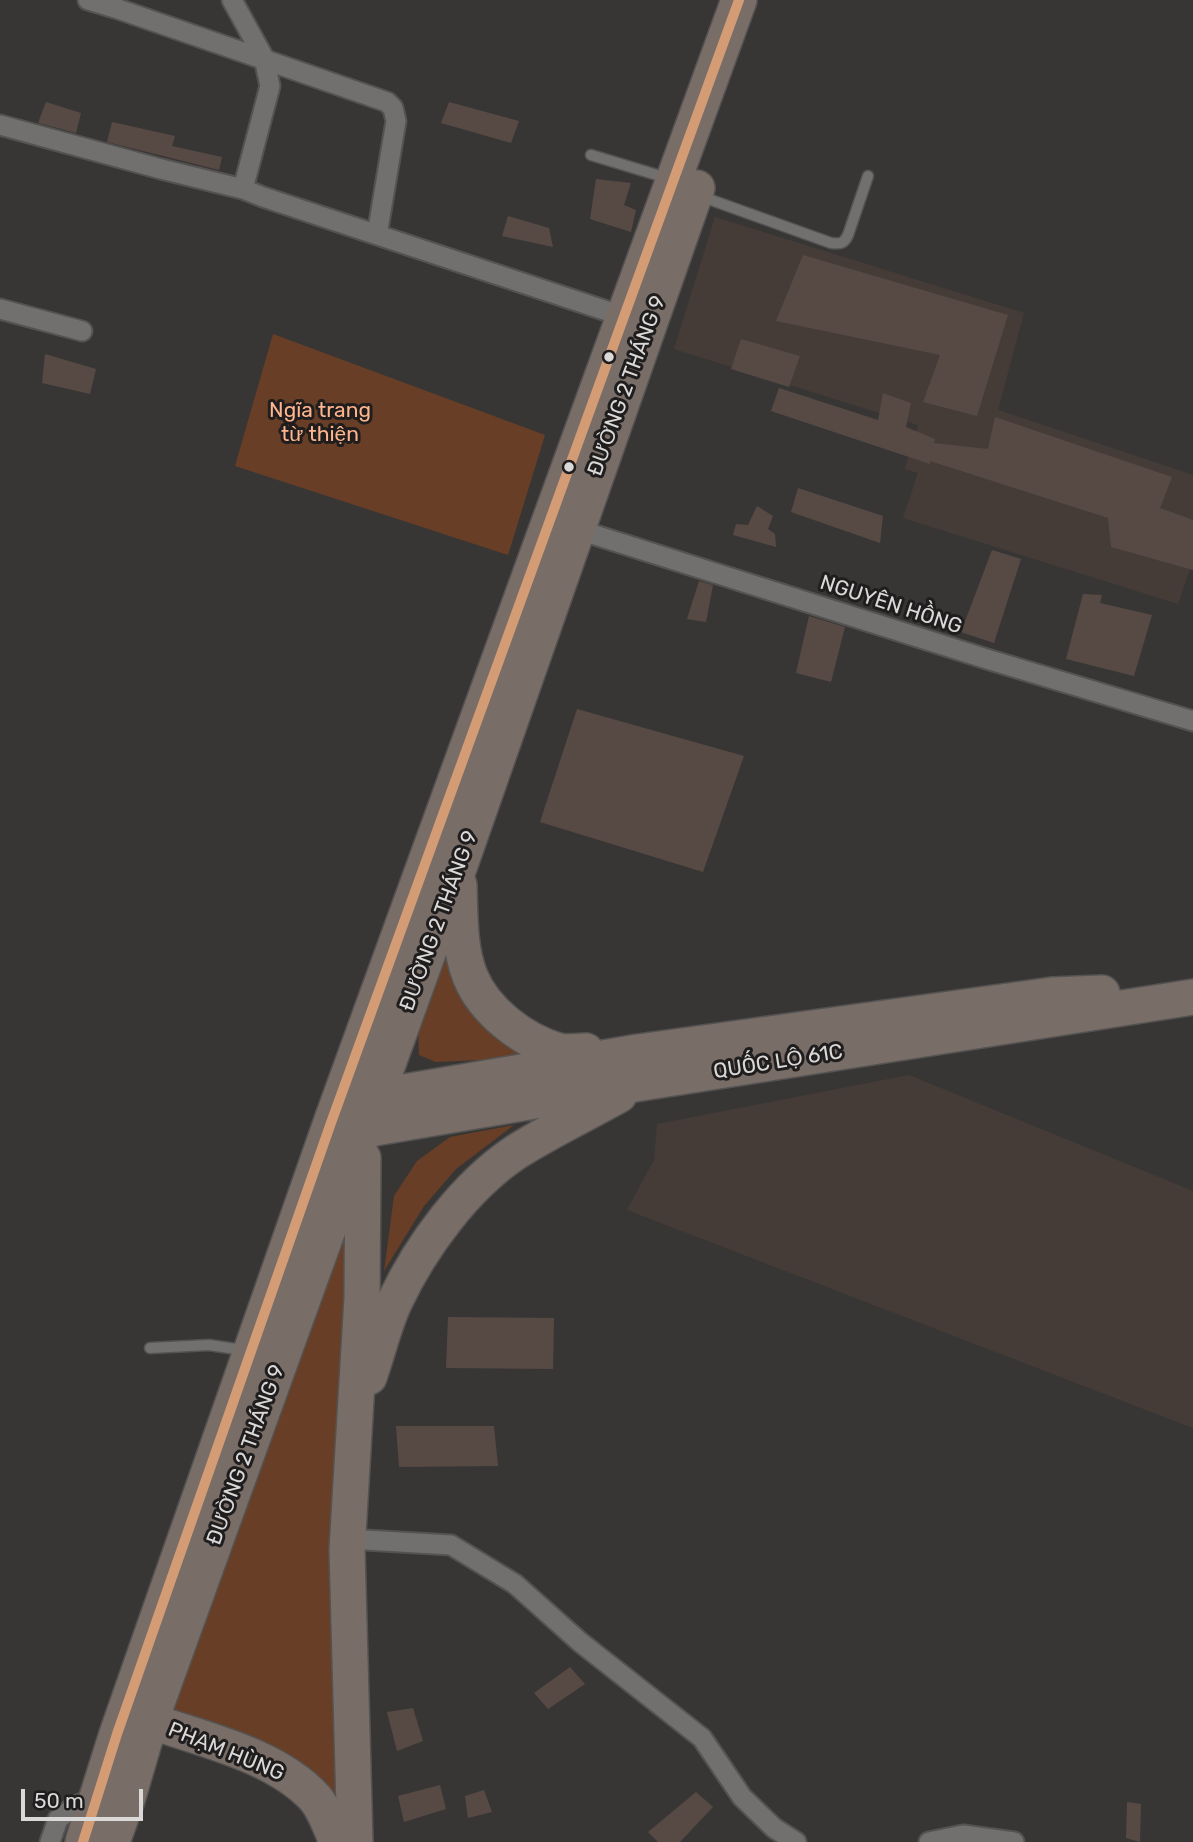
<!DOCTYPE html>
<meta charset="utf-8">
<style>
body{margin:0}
#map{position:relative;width:1193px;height:1842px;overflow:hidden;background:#383635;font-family:Rubik,sans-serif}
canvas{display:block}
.scale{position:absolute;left:21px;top:1789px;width:122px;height:32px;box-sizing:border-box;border:4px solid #dbd9d8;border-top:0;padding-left:9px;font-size:21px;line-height:24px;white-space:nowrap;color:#dbd9d8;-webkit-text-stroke:5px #1f1d1d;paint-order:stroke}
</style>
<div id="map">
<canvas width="1193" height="1842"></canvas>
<div class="scale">50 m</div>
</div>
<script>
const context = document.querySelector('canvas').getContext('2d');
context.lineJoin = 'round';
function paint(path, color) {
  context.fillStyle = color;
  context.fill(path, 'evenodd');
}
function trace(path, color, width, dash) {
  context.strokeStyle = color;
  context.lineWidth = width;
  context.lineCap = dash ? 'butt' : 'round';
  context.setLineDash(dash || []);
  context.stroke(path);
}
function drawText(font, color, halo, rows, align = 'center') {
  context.font = font + ' Rubik,sans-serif';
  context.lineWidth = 6;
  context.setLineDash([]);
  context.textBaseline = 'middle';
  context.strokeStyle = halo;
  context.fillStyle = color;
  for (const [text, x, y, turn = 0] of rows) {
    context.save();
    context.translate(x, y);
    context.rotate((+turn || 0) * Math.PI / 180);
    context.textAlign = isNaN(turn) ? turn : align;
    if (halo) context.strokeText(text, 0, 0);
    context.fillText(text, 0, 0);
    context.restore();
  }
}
paint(new Path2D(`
 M 715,217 L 1024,313 L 998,410 L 1193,475 L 1193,569 L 1190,569 L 1178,604 L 903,518 L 918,473 L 905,469 L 918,425 L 674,349 Z
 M 909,1075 L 1193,1191 L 1193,1428 L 627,1210 L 654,1160 L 657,1124 Z`), '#453c38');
paint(new Path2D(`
 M 273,334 L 545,435 L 508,555 L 235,466 Z
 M 443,948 L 540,1053 L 505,1059 L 436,1062 L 419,1055 L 418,1027 Z
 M 514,1125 L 456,1169 L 424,1206 L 384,1271 L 394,1196 L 417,1161 L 450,1137 Z
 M 349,1208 L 357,1209 L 336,1423 L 340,1795 L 333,1802 L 170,1715 Z`), '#683f26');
paint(new Path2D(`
 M 46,102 L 81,113 L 76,133 L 38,123 Z
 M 449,102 L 519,121 L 511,143 L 441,123 Z
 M 112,122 L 175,136 L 172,146 L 222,157 L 219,170 L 107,142 Z
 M 596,179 L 631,183 L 624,205 L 636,210 L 631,232 L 590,219 Z
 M 508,216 L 549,228 L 553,247 L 502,236 Z
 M 803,255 L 1008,315 L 977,416 L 923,402 L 940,355 L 776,321 Z
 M 741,339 L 800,356 L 789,387 L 731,369 Z
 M 45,354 L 96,369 L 90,394 L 42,383 Z
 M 779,388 L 878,420 L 883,393 L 911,403 L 906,427 L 935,439 L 934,443 L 988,449 L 995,417 L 1172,477 L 1160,508 L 1193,520 L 1193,570 L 1111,547 L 1108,518 L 930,461 L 930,464 L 771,411 Z
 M 798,488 L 883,516 L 880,543 L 791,512 Z
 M 757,506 L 773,516 L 768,529 L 775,534 L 776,547 L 733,535 L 736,524 L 748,525 Z
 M 992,550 L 1021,559 L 994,643 L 961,632 Z
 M 699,581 L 713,585 L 706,622 L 687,619 Z
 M 1083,594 L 1102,595 L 1100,603 L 1152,615 L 1134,676 L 1066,659 Z
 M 809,616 L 845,627 L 831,682 L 796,673 Z
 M 577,709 L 744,756 L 703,872 L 540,822 Z
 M 448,1317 L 554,1318 L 553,1369 L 446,1368 Z
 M 396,1426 L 494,1426 L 498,1466 L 399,1467 Z
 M 570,1667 L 585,1684 L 548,1709 L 534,1693 Z
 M 413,1708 L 423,1741 L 397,1751 L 387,1712 Z
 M 440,1785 L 446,1809 L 404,1822 L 398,1796 Z
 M 484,1790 L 492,1812 L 468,1818 L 465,1796 Z
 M 696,1792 L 713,1807 L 680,1842 L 658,1842 L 648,1832 Z
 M 1127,1802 L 1141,1804 L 1140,1842 L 1126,1838 Z`), '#574a44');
const lane = new Path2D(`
 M 591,155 L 667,178
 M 700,196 L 831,243 C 840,244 844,244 848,235 L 868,176
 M 150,1348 L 209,1345 L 243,1350`);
const street = new Path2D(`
 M 88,0 L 118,9 L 387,102 L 393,108 L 396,121 L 377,235
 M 232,0 L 264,58 L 270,86 L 243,189
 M 0,125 L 161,169 L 243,189 L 263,197 L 625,317
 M 0,309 L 82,331
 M 576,529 L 990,660 L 1193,721
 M 348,1539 L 451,1545 L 515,1584 L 580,1642 L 702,1738 L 742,1797 L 774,1828 L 796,1842
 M 50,1842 L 58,1819 L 74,1807 L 98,1796
 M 929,1842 L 963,1835 L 1014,1842`);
const highway = new Path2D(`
 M 459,885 C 460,915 459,948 470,976 C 484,1011 523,1041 559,1051 C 567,1053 577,1051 586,1051
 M 358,1092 L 375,1097 L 638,1052 L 1052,995 L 1102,993
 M 343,1124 L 363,1130 L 641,1083 L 1193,997
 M 369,1377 C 378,1352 384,1324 395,1301 C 421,1246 465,1186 516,1152 C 549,1131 585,1114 619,1095
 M 129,1713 C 188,1737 271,1750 315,1798 C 325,1810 331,1828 337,1842
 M 83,1842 L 117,1734 L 332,1120 L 739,0
 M 112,1842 L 127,1800 L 150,1722 L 462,859 L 697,188
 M 355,1842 L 347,1550 L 362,1298 L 363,1158`);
trace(lane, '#545352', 13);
trace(street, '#545352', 23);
trace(highway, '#545352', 38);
trace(lane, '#71706f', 10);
trace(street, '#71706f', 19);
trace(highway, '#796d67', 35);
trace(new Path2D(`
 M 83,1842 L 117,1734 L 332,1120 L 739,0`), '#d39c74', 10);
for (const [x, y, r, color] of [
 [609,357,6,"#dbd9d8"],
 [569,467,6,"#dbd9d8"]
]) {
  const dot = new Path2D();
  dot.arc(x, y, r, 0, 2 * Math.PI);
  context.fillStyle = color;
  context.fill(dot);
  trace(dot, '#1f1d1d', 2.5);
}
drawText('21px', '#dbd9d8', '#1f1d1d', [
 ["ĐƯỜNG 2 THÁNG 9",627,386,-70],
 ["NGUYÊN HỒNG",891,605,18],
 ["ĐƯỜNG 2 THÁNG 9",439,921,-70],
 ["QUỐC LỘ 61C",778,1062,-9],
 ["ĐƯỜNG 2 THÁNG 9",246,1455,-70],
 ["PHẠM HÙNG",226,1752,22]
]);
drawText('21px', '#feb48c', '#1f1d1d', [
 ["Ngĩa trang",320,411],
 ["từ thiện",320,435]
]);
</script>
